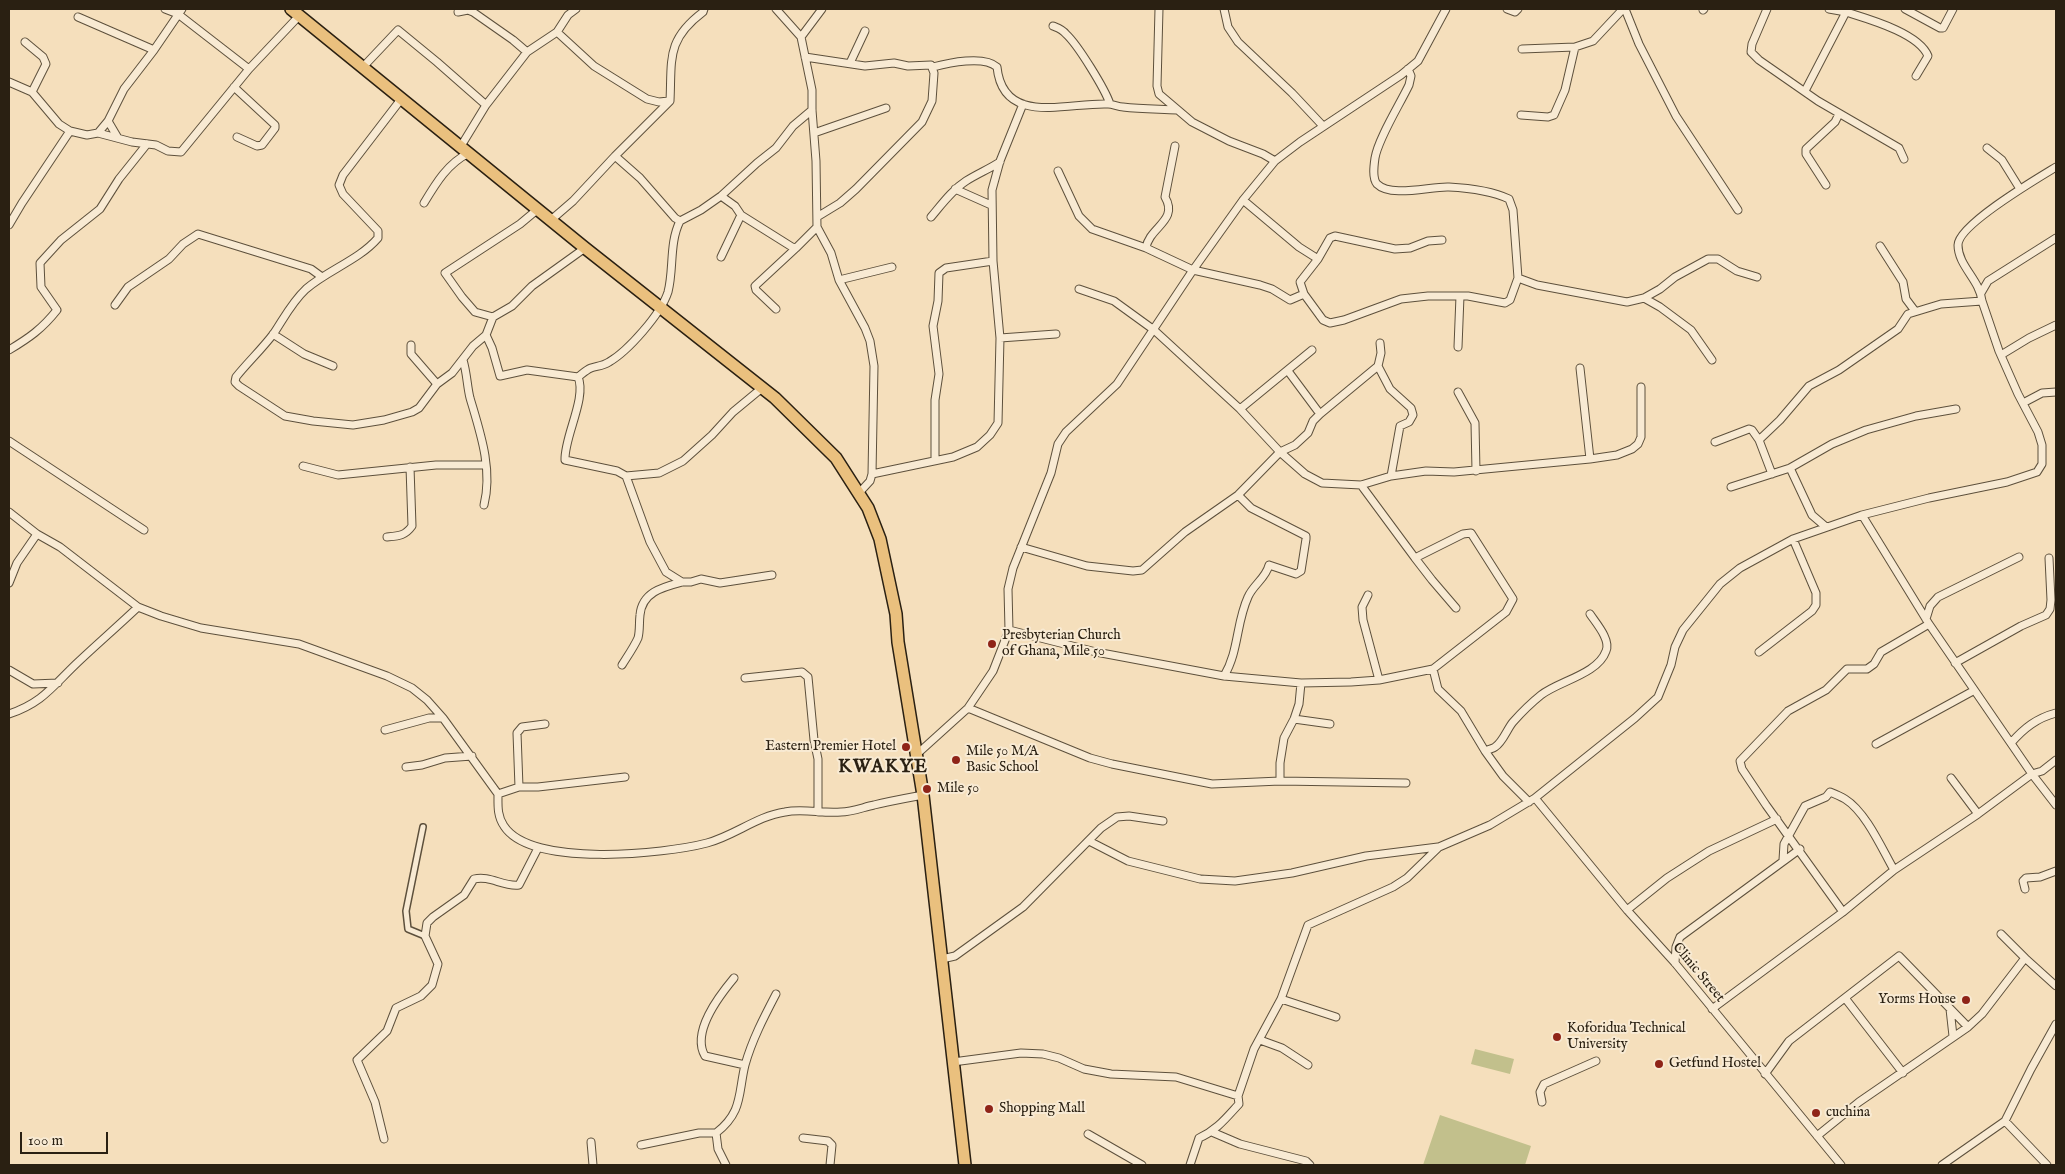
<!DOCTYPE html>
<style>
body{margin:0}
#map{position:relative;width:2065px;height:1174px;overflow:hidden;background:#f5dfbc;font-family:"IM FELL English",serif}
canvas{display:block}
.frame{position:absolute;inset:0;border:10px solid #2a2012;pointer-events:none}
.scale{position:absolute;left:20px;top:1132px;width:88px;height:22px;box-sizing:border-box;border:2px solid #2a2012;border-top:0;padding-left:6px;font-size:15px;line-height:18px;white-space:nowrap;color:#2a2012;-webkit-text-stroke:4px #f8ead3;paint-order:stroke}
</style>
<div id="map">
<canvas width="2065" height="1174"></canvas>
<div class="frame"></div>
<div class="scale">100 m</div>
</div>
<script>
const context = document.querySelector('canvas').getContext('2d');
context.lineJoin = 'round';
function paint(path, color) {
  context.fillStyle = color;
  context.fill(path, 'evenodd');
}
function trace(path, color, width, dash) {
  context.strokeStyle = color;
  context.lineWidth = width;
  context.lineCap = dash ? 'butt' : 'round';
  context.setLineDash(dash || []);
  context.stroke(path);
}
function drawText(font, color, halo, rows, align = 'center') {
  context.font = font + ' "IM FELL English",serif';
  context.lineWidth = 4;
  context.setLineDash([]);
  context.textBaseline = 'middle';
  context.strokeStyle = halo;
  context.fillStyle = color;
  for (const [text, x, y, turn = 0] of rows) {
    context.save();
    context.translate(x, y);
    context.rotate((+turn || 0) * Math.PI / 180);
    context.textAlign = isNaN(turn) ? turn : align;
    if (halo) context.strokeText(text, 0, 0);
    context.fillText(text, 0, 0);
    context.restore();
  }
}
paint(new Path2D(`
 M 1475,1049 L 1514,1059 L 1510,1074 L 1471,1064 Z
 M 1440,1115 L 1531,1146 L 1525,1165 L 1423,1165 Z`), '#c2c08c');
const pedestrian = new Path2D(`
 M 423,827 L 406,911 L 408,929 L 425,936`);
const minor = new Path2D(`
 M 165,9 L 178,14 L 249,69
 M 776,9 L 801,37 L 812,90 L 812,110 L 816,161 L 817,227 L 831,253 L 839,280 L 865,328 L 870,341 L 874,366 L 872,474 L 870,481 L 858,494
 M 1159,9 L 1157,86 L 1159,94 L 1192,122 L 1229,141 L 1263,154 L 1275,161
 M 1224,9 L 1228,27 L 1238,42 L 1292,93 L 1323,126
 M 1507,9 L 1515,12 L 1518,9
 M 1625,9 L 1639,44 L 1676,116 L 1738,210
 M 1767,9 L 1752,44 L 1751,52 L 1759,60 L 1818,101 L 1899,148 L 1904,159
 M 1905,9 L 1940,28 L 1943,28 L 1953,9
 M 1703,10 L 1704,9
 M 458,12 L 468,10 L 473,12 L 513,40 L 527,52
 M 1846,12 C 1868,19 1919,33 1928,56 L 1916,76
 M 78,17 L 154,50
 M 1053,26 C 1058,28 1062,29 1066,34 C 1078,45 1105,89 1110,104
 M 557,32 L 594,66 L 647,99 L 659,102 L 669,101
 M 801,37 L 822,9
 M 25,42 L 43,57 L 46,64 L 32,92
 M 1522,49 L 1575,47 L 1593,41 L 1623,9
 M 805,57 L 865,66 L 894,63 L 908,66 L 931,65 L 934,73 L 932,101 L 922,122 L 856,189 L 840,203 L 817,217
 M 850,63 L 865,31
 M 363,67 L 398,30 L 437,62 L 486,105
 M 933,67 C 948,63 984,55 997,67 C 1003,127 1068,102 1108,104 C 1113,104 1118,107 1123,107 C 1141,109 1159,109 1177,110
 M 1408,69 L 1411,76 L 1409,85 C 1400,104 1378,139 1375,158 C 1374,165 1372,178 1377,184 C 1391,198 1431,186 1449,187 C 1468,188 1492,191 1509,199 L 1513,210 L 1518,278 L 1510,300 L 1505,303 L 1468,296 L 1460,296 L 1458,347
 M 9,82 L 32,92 L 59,124 L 70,131 L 87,135 L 98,133 L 132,142 L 156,145 L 168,151 L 181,152 L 249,69 L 299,16
 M 234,87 L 275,125 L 275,128 L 262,145 L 257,146 L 237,137
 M 1805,91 L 1846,12 L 1829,9
 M 402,98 L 343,175 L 339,185 L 343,194 L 378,231 L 378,238 C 359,260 328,270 306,289 C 292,302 284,318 274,333 C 263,348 248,362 236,377 L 235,382 L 239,386 L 285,416 L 313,421 L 353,425 L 384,420 L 412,412 L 419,408 L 437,384 L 452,373 L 473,346 L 486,335 L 493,317 L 512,306 L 532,286 L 585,248
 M 1521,115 L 1548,117 L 1554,115 L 1565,90 L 1575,47
 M 108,121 L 118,138
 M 98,133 L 108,121 L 124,89 L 154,50 L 182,9
 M 814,133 L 886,108
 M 461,146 L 486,105 L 527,52 L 557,32 L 568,15 L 576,9
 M 1987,148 L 2002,160 L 2020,189
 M 615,156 L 640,178 L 675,218 L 680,221
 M 2056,167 C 2038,178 1958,225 1958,245 C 1958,266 1980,280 1982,301 L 1999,351 L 2018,394 L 2038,432 L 2042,445 L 2042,464 L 2037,472 L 2007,482 L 1929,498 L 1862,515 L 1929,624 L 2032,774 L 2042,771 L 2056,760
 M 1058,171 L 1079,216 L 1092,229 L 1146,248 L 1193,270 L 1260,285 L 1272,289 L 1290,300 L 1304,294 L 1300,282 L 1318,259
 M 1826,185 L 1806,154 L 1806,149 L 1835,122 L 1839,114
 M 955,189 L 991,205
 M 721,196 L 735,206 L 741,215 L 792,247 L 796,248 L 817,227
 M 1243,200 L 1299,247 L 1318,259 L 1330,238 L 1335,236 L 1395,249 L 1410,248 L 1428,241 L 1442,240
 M 424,203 C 436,183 448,163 469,153
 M 931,217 C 942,204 952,190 966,181 C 977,174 989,169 1000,162
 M 551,220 L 573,201 L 615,156 L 670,101 C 672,59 666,40 703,12 L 704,9
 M 9,225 L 22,203 L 70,131
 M 1880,246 L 1903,282 L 1906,299 L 1915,311
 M 1146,248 C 1149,227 1179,221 1165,197 L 1175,146
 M 721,257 L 741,215
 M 1518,278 L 1537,285 L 1627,302 L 1644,298 L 1660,289 L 1675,277 L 1708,259 L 1718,259 L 1737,271 L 1757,277
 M 839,280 L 892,267
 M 1079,289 L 1114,301 L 1154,330 L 1240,409 L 1280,452 L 1305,474 L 1322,483 L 1361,485 L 1391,476 L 1426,471 L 1454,472 L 1590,459 L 1617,455 L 1632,449 L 1638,444 L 1641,437 L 1641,387
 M 1981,293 L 1988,281 L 2056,238
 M 1304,294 L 1323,320 L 1330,323 L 1344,320 L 1401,299 L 1428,296 L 1460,296
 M 1644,298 L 1660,307 L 1691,330 L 1712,360
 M 115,305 L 128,287 L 169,259 L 183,244 L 198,234 L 311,269 L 322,277
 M 776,309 L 756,290 L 755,286 L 796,248
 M 493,317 L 475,312 L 462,297 L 445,273 L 520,224 L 538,209
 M 273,334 L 304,354 L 333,366
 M 486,335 L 492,348 L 500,376 L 527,370 L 578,377 C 582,374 586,370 591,368 C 597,366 603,366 609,362 C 628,351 661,314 668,292 C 674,269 669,243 680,221 L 701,210 L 721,196 L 757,163 L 776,148 L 793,126 L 812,110
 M 1000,338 L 1056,334
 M 411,345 L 411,354 L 437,384
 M 9,350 C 29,338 42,329 57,310 L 41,287 L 40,263 L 61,240 L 100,209 L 119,179 L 147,144
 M 2001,355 L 2029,338 L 2056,325
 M 463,360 C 467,373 467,386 470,398 C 480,432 493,469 484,505
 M 1378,366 L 1390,389 L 1411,408 L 1413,415 L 1409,422 L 1400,426 L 1391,476
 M 1580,368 L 1590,459
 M 1288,371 L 1320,414
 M 578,377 C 587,398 564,437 565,460 L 617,471 L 626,476 L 659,473 L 683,461 L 712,435 L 733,412 L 762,388
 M 1458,392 L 1475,423 L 1476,471
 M 2023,403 L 2042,393 L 2056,392
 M 1240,409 L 1312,350
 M 1759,440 L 1780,420 L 1809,386 L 1839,370 L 1898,329 L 1908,314 L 1941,304 L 1982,301
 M 9,441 L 144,530
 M 1715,442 L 1749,429 L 1752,430 L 1759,440 L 1772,474
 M 935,460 L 935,400 L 939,374 L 933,326 L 938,301 L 939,273 L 946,268 L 993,261
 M 303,466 L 338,475 L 436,465 L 485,465
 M 1790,468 L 1812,515 L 1826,527
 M 872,474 L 953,457 L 977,447 L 990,435 L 998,423 L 1000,338 L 993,261 L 992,190 L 1000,161 L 1023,104
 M 626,476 L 650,542 L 666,572 L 682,582 L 691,582 L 701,579 L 720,583 L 772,575
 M 1731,487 L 1790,468 L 1832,444 L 1866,430 L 1916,416 L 1956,409
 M 9,512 L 37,534 L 60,547 L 138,607 C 118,626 96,645 76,664 C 52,687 42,703 9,714
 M 387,537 C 398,536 405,536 412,526 L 410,467
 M 1021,547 L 1087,566 L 1133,571 L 1142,570 L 1185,532 L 1238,495 L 1280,452 L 1295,445 L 1308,433 L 1313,421 L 1320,414 L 1378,366 L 1381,353 L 1380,343
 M 1415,558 L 1432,580 L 1456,608
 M 9,583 L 17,563 L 37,534
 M 1368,595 L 1362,607 L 1363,620 L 1379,680
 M 138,607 L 161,616 L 201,628 L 299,644 L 387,676 L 412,688 L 427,700 L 443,718
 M 1926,619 L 1930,606 L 1938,597 L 2019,557
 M 1009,630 L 1096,652 L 1224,676 L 1301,683 L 1351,682 L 1379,680 L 1433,669 L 1506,612 L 1513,599 L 1471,533 L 1463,534 L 1415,558 L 1361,485
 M 1759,652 L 1812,611 L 1816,605 L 1816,593 L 1793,539
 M 1955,663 L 2021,626 L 2046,615 L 2050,609 L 2051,600 L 2049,558
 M 622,665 C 627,657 634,647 638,638 C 640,631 639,623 640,615 C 642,592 663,587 682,582
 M 1433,669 L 1438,689 L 1461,711 L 1485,751 C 1488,749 1493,749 1495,747 C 1503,742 1507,729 1513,722 C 1521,713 1531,703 1541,695 C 1559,681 1598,674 1606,651 C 1611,640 1596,623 1590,614
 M 9,670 L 33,684 L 58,683
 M 1224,676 C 1239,651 1236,623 1248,597 C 1253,585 1266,578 1269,565 L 1296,574 L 1301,571 L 1306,539 L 1306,536 L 1251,508 L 1238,495
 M 745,678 L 802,672 L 808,677 L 814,740 L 818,759 L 818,812
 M 968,708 L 1090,758 L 1112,764 L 1212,784 L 1280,781 L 1406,783
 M 1294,719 L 1330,724
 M 385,730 L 429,718 L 443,718 L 498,794 C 498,805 497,816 504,826 C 531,868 665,854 707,843 C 734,836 757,816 785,812 C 803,808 823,814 841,812 C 852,812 864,807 874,805 C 890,801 907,798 923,795
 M 2011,743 C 2024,728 2037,718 2056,713
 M 1876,744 L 1973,691
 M 1485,751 L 1503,776 L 1529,802
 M 916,755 L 968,708 L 993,671 L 1009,630 L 1008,589 L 1013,568 L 1051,473 L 1058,444 L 1066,432 L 1117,384 L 1193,270 L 1243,200 L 1275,161 L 1300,142 L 1401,75 L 1418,61 L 1446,9
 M 406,767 L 422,765 L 445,758 L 472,756
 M 1951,778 L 1978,814
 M 1280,781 L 1280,763 L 1284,738 L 1294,719 L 1299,704 L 1301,683
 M 519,787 L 517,733 L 522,727 L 545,724
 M 498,794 L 519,787 L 538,787 L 625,777
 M 1535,798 L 1627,910 L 1675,963 L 1841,1165
 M 1089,841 L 1128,861 L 1200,879 L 1235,881 L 1292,873 L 1366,856 L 1438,847
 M 1783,860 L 1784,844 L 1805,806 L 1826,797 L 1830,792 C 1835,794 1840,796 1845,799 C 1866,812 1882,849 1894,870
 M 2025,889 L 2023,881 L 2026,878 L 2040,877 L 2056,871
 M 1627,910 L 1667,878 L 1709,851 L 1777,819
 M 1843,912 L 1766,805 L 1742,769 L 1740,761 L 1788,711 L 1826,690 L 1847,669 L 1867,669 L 1874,664 L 1881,652 L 1929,624
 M 2001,934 L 2025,958
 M 942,959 L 955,956 L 1023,907 L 1101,828 L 1117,817 L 1129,816 L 1163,821
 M 1675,963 L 1676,947 L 1680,937 L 1800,849
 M 734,978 C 719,996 691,1032 705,1056 L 745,1065
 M 1845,998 L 1903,1073
 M 1281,999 L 1336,1017
 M 1712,1009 L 1843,912 L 1894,870 L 1978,814 L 2032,774 L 2056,805
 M 1950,1009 L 1953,1036
 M 1260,1040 L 1282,1048 L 1308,1065
 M 953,1062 L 1021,1053 L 1043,1054 L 1059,1058 L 1084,1069 L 1111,1074 L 1176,1077 L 1238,1096 L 1254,1049 L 1281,999 L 1308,925 L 1393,887 L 1407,878 L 1439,847 L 1490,825 L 1535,798 L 1635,718 L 1658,697 L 1671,665 L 1675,647 L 1683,630 L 1720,584 L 1740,568 L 1793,539 L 1862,515
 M 1765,1074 L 1789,1041 L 1899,956 L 1968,1027
 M 1542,1102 L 1540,1092 L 1544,1084 L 1596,1061
 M 2005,1121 L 2047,1165
 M 1212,1132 L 1240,1144 L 1306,1161 L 1310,1165
 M 716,1133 L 718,1149 L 726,1165
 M 1088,1134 L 1142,1165
 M 1817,1136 L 1859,1102 L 1968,1027 L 1982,1014 L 2025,958 L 2056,986
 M 803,1138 L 828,1141 L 832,1145 L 830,1165
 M 384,1139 L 375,1102 L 357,1060 L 387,1031 L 396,1008 L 421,996 L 432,985 L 438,964 L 425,936 L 427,923 L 433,917 L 464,895 L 474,879 C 490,875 503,887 519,885 L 538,848
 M 591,1142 L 593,1165
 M 641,1145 L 699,1133 L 716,1133 C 743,1112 738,1094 745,1065 C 752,1040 764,1017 776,994
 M 1190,1165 L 1199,1138 C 1217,1130 1226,1118 1239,1104 L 1238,1096
 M 1942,1165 L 2005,1121 L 2031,1069 L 2056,1024`);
const trunk = new Path2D(`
 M 291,9 L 585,248 L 775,398 L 836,458 L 868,508 L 880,539 L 896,614 L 898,642 L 923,795 L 965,1165`);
trace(pedestrian, '#5d503c', 8);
trace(minor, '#5d503c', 9);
trace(trunk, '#2a2012', 14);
trace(pedestrian, '#f8ead3', 5);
trace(minor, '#f8ead3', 7);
trace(trunk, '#eac07e', 11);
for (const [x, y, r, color] of [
 [992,644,5,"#8f2418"],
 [906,747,5,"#8f2418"],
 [956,760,5,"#8f2418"],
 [927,789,5,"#8f2418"],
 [1966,1000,5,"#8f2418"],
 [1557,1037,5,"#8f2418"],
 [1659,1064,5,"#8f2418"],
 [989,1109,5,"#8f2418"],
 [1816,1113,5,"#8f2418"]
]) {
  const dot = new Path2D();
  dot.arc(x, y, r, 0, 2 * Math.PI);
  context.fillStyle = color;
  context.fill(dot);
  trace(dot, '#f8ead3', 2);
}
drawText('14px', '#2a2012', '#f8ead3', [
 ["Presbyterian Church",1002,636],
 ["of Ghana, Mile 50",1002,652],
 ["Eastern Premier Hotel",896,747,"right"],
 ["Mile 50 M/A",966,752],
 ["Basic School",966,768],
 ["Mile 50",937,789],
 ["Yorms House",1956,1000,"right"],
 ["Koforidua Technical",1567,1029],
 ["University",1567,1045],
 ["Getfund Hostel",1669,1064],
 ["Shopping Mall",999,1109],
 ["cuchina",1826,1113]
], 'left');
drawText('14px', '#2a2012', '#f8ead3', [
 ["Clinic Street",1698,973,50]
]);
context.letterSpacing = '1px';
drawText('bold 19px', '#2a2012', '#f8ead3', [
 ["KWAKYE",883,768]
]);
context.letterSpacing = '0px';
</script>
